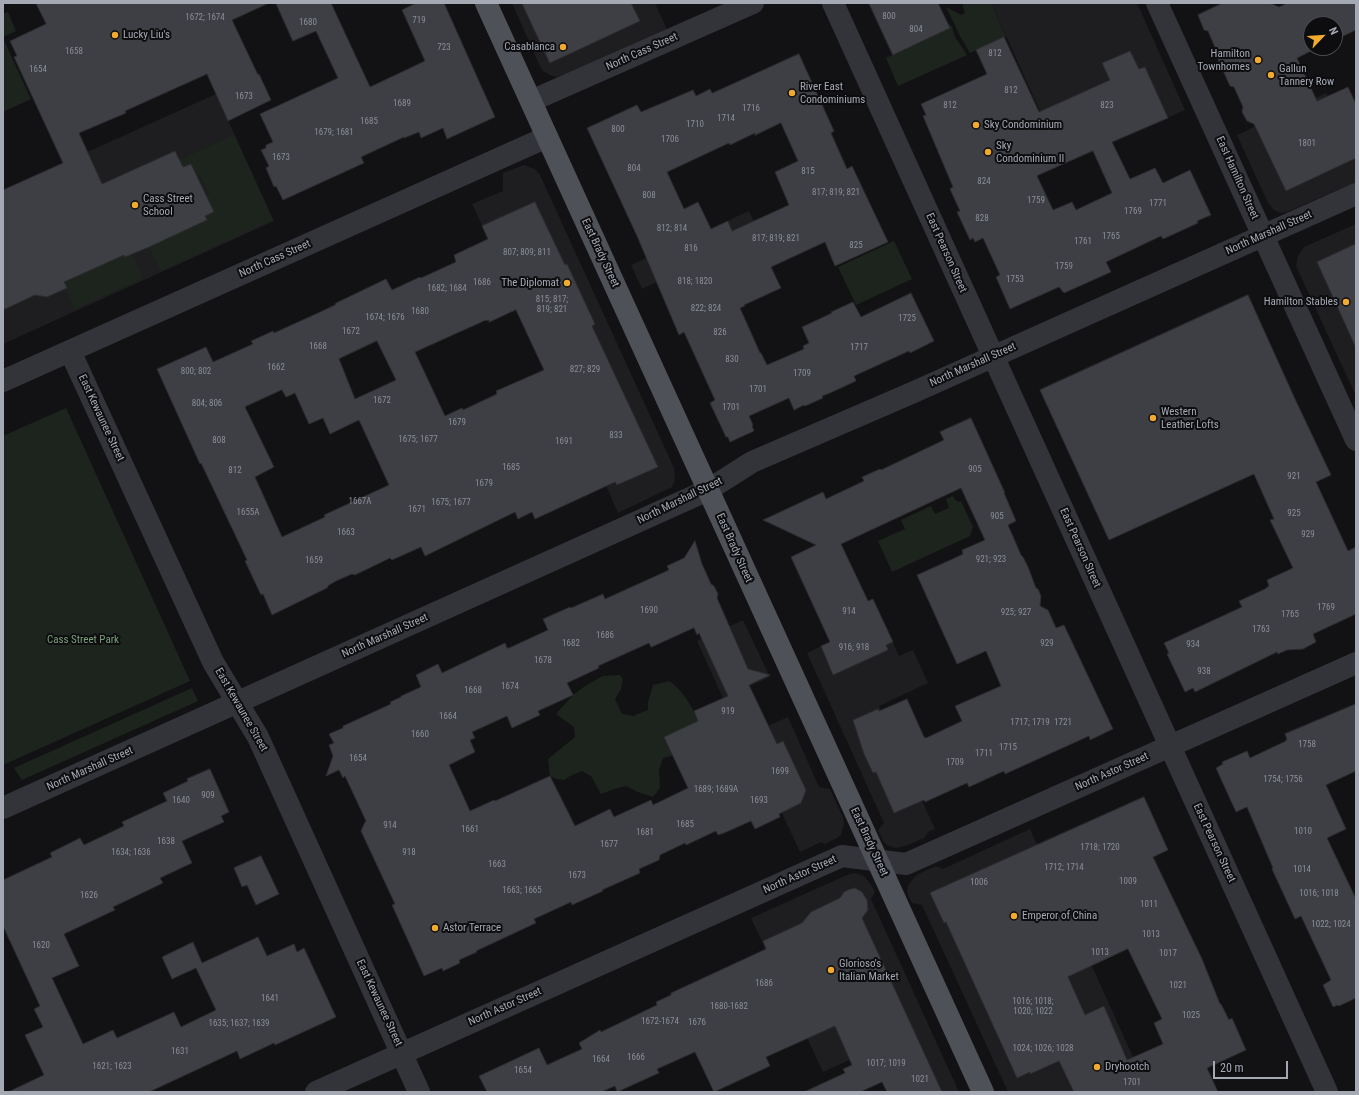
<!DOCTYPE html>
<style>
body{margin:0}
#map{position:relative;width:1359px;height:1095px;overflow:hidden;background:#121214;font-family:"Roboto Condensed",sans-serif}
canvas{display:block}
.frame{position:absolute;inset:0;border:4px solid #a4a9b4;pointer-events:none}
.north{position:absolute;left:1303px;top:16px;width:40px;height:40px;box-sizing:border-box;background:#0d0d0f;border:1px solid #494b51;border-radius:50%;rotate:65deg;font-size:11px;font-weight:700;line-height:16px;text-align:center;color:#a4a9b4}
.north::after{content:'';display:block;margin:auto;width:14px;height:18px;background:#f1aa2d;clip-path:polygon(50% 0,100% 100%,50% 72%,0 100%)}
.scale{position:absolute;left:1213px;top:1061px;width:75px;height:18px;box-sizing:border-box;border:2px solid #a4a9b4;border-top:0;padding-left:5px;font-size:12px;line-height:14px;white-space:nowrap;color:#a4a9b4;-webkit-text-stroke:3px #0d0d0f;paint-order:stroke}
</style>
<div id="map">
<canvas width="1359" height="1095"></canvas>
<div class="frame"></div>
<div class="north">N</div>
<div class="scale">20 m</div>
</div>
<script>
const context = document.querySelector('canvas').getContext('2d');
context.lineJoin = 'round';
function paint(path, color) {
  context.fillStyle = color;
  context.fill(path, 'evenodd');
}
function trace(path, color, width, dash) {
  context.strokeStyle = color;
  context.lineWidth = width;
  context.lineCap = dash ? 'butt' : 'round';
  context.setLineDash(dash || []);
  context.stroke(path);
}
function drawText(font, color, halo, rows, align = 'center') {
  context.font = font + ' "Roboto Condensed",sans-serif';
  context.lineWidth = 4;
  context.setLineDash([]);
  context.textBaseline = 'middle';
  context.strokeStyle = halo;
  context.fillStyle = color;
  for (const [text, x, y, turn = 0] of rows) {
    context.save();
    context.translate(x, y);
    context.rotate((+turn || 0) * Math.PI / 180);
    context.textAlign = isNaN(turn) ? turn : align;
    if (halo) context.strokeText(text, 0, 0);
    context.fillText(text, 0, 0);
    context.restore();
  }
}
paint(new Path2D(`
 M 512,3 L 655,3 L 667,30 L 564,75 L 557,77 L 550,75 L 543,71 L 540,66 Z
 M 991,3 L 1137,3 L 1185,110 L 1064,164 Z
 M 1326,93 L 1356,157 L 1356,182 L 1287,212 L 1281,213 L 1274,210 L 1268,203 L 1237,135 Z
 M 216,94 L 274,221 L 3,344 L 3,190 Z
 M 524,165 L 535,169 L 540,175 L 674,468 L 675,480 L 672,487 L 618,513 L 593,456 L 520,307 L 472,204 L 503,191 L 503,173 Z
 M 749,211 L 760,234 L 642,289 L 631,265 Z
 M 1356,224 L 1356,396 L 1296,266 L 1298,256 L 1304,247 Z
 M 882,618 L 899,656 L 913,650 L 928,683 L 879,706 L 935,829 L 928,832 L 924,838 L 908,845 L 896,848 L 887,845 L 883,841 L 878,830 L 884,823 L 807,653 Z
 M 743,620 L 770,677 L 723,698 L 697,641 Z
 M 788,717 L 819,787 L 830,789 L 843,817 L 844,824 L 841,835 L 837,838 L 825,844 L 821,842 L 800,852 L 746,736 Z
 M 1030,829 L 1138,1068 L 1081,1092 L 1008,1092 L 922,905 L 912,903 L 908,896 L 907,889 L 909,884 L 913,879 L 918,874 L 936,866 L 943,869 Z
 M 854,873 L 861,875 L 865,877 L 872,886 L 875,892 L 871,899 L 959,1092 L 926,1092 L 900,1037 L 823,1072 L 751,918 L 847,875 Z`), '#1e1e21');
paint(new Path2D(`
 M 962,3 L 991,3 L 1006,37 L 970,53 L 960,36 L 946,7 L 961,15 L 965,13 Z
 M 8,12 L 16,31 L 3,37 L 3,14 Z
 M 949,24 L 952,27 L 955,37 L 967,55 L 898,86 L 886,58 L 929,38 Z
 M 3,38 L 31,99 L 3,112 Z
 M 234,135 L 273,220 L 161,271 L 149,246 L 205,216 L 206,196 L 209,194 L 200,175 L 197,176 L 191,164 L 183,167 L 180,160 Z
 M 894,241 L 912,279 L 856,305 L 838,267 Z
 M 132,254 L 143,278 L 75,309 L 66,289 L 67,288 L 64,282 L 124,255 Z
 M 66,408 L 190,681 L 3,765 L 3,436 Z
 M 953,496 L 955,500 L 959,502 L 961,501 L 973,527 L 970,536 L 892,572 L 878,541 L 905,529 L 901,520 L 931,506 L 935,514 L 949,508 L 946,499 Z
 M 620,675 L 623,679 L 621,689 L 615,699 L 622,714 L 633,716 L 648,710 L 648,702 L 653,685 L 669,681 C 688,694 697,717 706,738 L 686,752 L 663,758 L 659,770 L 660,788 L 653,797 L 638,792 L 626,786 L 614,789 L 601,794 L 591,776 L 582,771 L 570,776 L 564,780 L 556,779 L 550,776 L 548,759 L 575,737 L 574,727 L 556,714 L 573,695 L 585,686 L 603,676 Z
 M 192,688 L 198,701 L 22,780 L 14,768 Z`), '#1d241d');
const building = new Path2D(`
 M 36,3 L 269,3 L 232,20 L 258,75 L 259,74 L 271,100 L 228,121 L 207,74 L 125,111 L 126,113 L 79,133 L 102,184 L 175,151 L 183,167 L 191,164 L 214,212 L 205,216 L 207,220 L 149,247 L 125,257 L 124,255 L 64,282 L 67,288 L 47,297 L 35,295 L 3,310 L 3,190 L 63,163 L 14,57 L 17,56 L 10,41 L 46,24 Z
 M 276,3 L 331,3 L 370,87 L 425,61 L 402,10 L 416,3 L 444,3 L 495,117 L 447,139 L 443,128 L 421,138 L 419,132 L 404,138 L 404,137 L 361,157 L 364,163 L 283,200 L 276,186 L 274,187 L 266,168 L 269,166 L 261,150 L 266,148 L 266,145 L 273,142 L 260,114 L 338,78 L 316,31 L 293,41 Z
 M 522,3 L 631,3 L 640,21 L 550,63 Z
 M 869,3 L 938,3 L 950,28 L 893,55 Z
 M 1223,3 L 1270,3 L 1279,7 L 1287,3 L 1356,3 L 1356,30 L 1335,40 L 1335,24 L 1311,24 L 1311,48 L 1317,48 L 1297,58 L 1317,101 L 1348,87 L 1356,104 L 1356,158 L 1286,191 L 1254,124 L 1247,121 L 1242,112 L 1243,107 L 1234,87 L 1230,86 L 1216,55 L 1217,52 L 1208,31 L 1204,30 L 1198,15 Z
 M 1004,37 L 1039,112 L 1110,80 L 1102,63 L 1130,51 L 1139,69 L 1145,67 L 1168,118 L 1112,142 L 1130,179 L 1155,168 L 1163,183 L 1190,170 L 1211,215 L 1197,221 L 1198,223 L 1163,239 L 1161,236 L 1106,262 L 1111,272 L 1064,293 L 1059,287 L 1010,309 L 996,277 L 1000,275 L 983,238 L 975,242 L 973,238 L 970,240 L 957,212 L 960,211 L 950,189 L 953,187 L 923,116 L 926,115 L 921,104 L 987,74 L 976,50 ZM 1093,151 L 1112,193 L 1076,210 L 1072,202 L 1053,210 L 1037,176 Z
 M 799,54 L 834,131 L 831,133 L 847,169 L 852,166 L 888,242 L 835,266 L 825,242 L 771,267 L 781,288 L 744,305 L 745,306 L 740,308 L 760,353 L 761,353 L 767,365 L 804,349 L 803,346 L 809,343 L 802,327 L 832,313 L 831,312 L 853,302 L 861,317 L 911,293 L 934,341 L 910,353 L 909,351 L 854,376 L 856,381 L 830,393 L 822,396 L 823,398 L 805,406 L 804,405 L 794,410 L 789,398 L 749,416 L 753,425 L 752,426 L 754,431 L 730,442 L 728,437 L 726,437 L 710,403 L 715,400 L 684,332 L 679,335 L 637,236 L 587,128 L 637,105 L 641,112 L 693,90 L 696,96 L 710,89 L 712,93 ZM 781,123 L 798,161 L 775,172 L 789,205 L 732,231 L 728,221 L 711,229 L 698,202 L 684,209 L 667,172 L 729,143 L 730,145 L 755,133 L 755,135 Z
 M 535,202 L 565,265 L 567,264 L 595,324 L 592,326 L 658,467 L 617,485 L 615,482 L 535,519 L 532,512 L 518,519 L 515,512 L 425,556 L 421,547 L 392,560 L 390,558 L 355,575 L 352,574 L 336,581 L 329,585 L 327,588 L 272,615 L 263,594 L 261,595 L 245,561 L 247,560 L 239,543 L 201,463 L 200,464 L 157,369 L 206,347 L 213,362 L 253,344 L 251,341 L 273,331 L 274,333 L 318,313 L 335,305 L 336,303 L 386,279 L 392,290 L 420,277 L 421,278 L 456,262 L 454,255 L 488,239 L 482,226 ZM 516,310 L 544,370 L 496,391 L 497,394 L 463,410 L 462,408 L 445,416 L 415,352 L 486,320 L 486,321 L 489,320 L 489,322 ZM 377,341 L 396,380 L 355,399 L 339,359 ZM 282,390 L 286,397 L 295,393 L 309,424 L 323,418 L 330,434 L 359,420 L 389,485 L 324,515 L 325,517 L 282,537 L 255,477 L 274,467 L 245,407 Z
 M 1356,244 L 1356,348 L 1317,262 Z
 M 1248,295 L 1295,399 L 1331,475 L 1316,482 L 1348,551 L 1356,547 L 1356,614 L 1313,634 L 1316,642 L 1303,649 L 1287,650 L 1278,654 L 1277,652 L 1195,692 L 1193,688 L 1185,692 L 1167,654 L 1169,653 L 1164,643 L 1242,607 L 1239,601 L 1265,589 L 1269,586 L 1267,580 L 1293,568 L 1270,520 L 1274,519 L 1254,474 L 1109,540 L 1040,390 Z
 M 971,418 L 1005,493 L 1004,493 L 1016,521 L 1008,525 L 1021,555 L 1023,557 L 1028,567 L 1036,588 L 1038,589 L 1041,596 L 1040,606 L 1048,610 L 1056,628 L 1064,625 L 1113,729 L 1090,740 L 1089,736 L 1005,774 L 1004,771 L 969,787 L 967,783 L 925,802 L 924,800 L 894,813 L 876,772 L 873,773 L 864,754 L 853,720 L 878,709 L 879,711 L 907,699 L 924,737 L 926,738 L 962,721 L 955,706 L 1001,686 L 986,651 L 957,664 L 917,575 L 957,557 L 963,554 L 962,550 L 985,540 L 961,488 L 841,544 L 868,601 L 873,599 L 893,642 L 886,645 L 888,650 L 833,675 L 821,646 L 830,642 L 791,557 L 816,545 L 763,520 L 823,492 L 826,499 L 864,481 L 862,477 L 880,469 L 881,470 L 944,440 L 940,432 Z
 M 695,541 L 702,564 L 711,584 L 714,586 L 718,594 L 717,598 L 748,669 L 770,675 L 749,685 L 777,744 L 783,741 L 806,790 L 801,803 L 779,814 L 780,817 L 755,829 L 751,821 L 724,833 L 718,835 L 716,831 L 686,845 L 685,843 L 660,855 L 659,860 L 639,869 L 640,873 L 602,890 L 603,891 L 572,905 L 571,902 L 534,919 L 536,923 L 476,951 L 477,952 L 459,960 L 460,963 L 443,971 L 442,968 L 424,976 L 392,905 L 395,904 L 361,831 L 365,822 L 366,821 L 345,776 L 343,778 L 339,770 L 326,776 L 333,756 L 329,745 L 334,743 L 329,734 L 343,728 L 343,726 L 391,704 L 390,702 L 401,697 L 401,696 L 421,687 L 416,675 L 438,664 L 442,673 L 505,643 L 507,648 L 509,648 L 548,630 L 543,619 L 570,607 L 571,608 L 603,594 L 605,599 L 669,570 L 667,566 L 684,558 ZM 694,628 L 697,635 L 699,633 L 728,696 L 694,711 L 698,721 L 664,737 L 688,788 L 653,805 L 651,800 L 614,817 L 610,809 L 575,826 L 550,776 L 495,801 L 494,800 L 470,811 L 449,765 L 475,752 L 470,740 L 475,738 L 472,732 L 507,716 L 512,728 L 540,715 L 538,711 L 573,695 L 567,683 L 599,668 L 598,666 L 649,643 L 651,647 Z
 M 1356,704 L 1356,771 L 1326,785 L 1346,829 L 1327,838 L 1356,899 L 1356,998 L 1339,1006 L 1338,1005 L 1333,1007 L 1323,985 L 1331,980 L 1301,916 L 1295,919 L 1272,869 L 1273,868 L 1247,807 L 1236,812 L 1216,768 L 1223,764 L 1222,762 L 1247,751 L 1250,758 L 1286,741 L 1286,740 L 1287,739 L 1285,734 Z
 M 210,769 L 229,812 L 221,816 L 224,822 L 182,841 L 192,863 L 160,878 L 163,883 L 113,907 L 115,910 L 64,934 L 79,966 L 52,978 L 83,1044 L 113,1030 L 117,1038 L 174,1012 L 181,1027 L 216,1010 L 196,968 L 172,979 L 162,957 L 193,942 L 202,963 L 258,937 L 267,956 L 294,944 L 297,952 L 304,948 L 336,1017 L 275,1045 L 274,1043 L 240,1059 L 237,1051 L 149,1092 L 8,1092 L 44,1075 L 25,1035 L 43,1027 L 34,1009 L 40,1006 L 3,926 L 3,880 L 52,857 L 50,853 L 80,838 L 84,845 L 124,826 L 122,822 L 167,801 L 163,793 L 188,781 L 187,779 Z
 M 1144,797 L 1168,850 L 1153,857 L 1202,959 L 1220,1004 L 1221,1004 L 1229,1020 L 1232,1018 L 1246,1050 L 1207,1068 L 1218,1092 L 1074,1092 L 1059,1061 L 1030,1074 L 1030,1072 L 1017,1078 L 946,922 L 944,923 L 930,893 ZM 1128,949 L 1162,1019 L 1154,1023 L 1163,1044 L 1127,1060 L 1104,1006 L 1085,1015 L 1068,977 Z
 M 261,856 L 279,894 L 256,905 L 247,885 L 242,887 L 234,868 Z
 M 855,888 L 862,892 L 867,900 L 868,910 L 862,918 L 942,1092 L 887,1092 L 882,1082 L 860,1092 L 804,1092 L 845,1073 L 843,1069 L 852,1065 L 835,1026 L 766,1057 L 770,1066 L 714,1092 L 695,1052 L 657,1069 L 659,1073 L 617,1092 L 615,1086 L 601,1092 L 487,1092 L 479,1076 L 539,1048 L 547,1065 L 582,1049 L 579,1043 L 600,1030 L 601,1032 L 657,1005 L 656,1002 L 671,995 L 671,993 L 766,949 L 763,941 L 802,923 L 811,912 L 840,898 L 844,892 L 848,890 Z`);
paint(building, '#3e3f44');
trace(building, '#2c2c30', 1);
trace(new Path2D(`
 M 833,3 L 1327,1092
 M 1157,3 L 1356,440
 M 531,101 L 753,3
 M 70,351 L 213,662 L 258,737 L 419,1092
 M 3,381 L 547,137
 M 3,808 L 708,490 L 752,462 L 914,392 L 1356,194
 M 316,1092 L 842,856 L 906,864 L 1356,663`), '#333439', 22);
trace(new Path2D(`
 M 486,3 L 983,1092`), '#4f5158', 22);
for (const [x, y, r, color] of [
 [115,35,4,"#f1aa2d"],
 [563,47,4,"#f1aa2d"],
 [1258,60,4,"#f1aa2d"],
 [1271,75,4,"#f1aa2d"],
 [792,93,4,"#f1aa2d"],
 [976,125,4,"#f1aa2d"],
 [988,152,4,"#f1aa2d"],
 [135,205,4,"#f1aa2d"],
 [567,283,4,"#f1aa2d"],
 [1346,302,4,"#f1aa2d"],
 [1153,418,4,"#f1aa2d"],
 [1014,916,4,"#f1aa2d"],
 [435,928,4,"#f1aa2d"],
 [831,970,4,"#f1aa2d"],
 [1097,1067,4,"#f1aa2d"]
]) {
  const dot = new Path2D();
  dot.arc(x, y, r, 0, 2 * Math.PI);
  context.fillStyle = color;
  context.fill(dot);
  trace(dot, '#0d0d0f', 1.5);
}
drawText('9px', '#8a8e98', null, [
 ["800",889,17],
 ["1672; 1674",205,18],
 ["719",419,21],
 ["1680",308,23],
 ["804",916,30],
 ["723",444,48],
 ["1658",74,52],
 ["812",995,54],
 ["1654",38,70],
 ["812",1011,91],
 ["1673",244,97],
 ["1689",402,104],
 ["812",950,106],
 ["823",1107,106],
 ["1716",751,109],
 ["1714",726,119],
 ["1685",369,122],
 ["1710",695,125],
 ["800",618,130],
 ["1679; 1681",334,133],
 ["1706",670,140],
 ["1801",1307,144],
 ["1673",281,158],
 ["804",634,169],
 ["815",808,172],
 ["824",984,182],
 ["817; 819; 821",836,193],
 ["808",649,196],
 ["1759",1036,201],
 ["1771",1158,204],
 ["1769",1133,212],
 ["828",982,219],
 ["812; 814",672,229],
 ["1765",1111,237],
 ["817; 819; 821",776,239],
 ["1761",1083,242],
 ["825",856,246],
 ["816",691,249],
 ["807; 809; 811",527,253],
 ["1759",1064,267],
 ["1753",1015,280],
 ["818; 1820",695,282],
 ["1686",482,283],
 ["1682; 1684",447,289],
 ["815; 817;",552,300],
 ["819; 821",552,310],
 ["822; 824",706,309],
 ["1680",420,312],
 ["1674; 1676",385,318],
 ["1725",907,319],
 ["1672",351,332],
 ["826",720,333],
 ["1668",318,347],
 ["1717",859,348],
 ["830",732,360],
 ["1662",276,368],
 ["827; 829",585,370],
 ["800; 802",196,372],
 ["1709",802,374],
 ["1701",758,390],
 ["1672",382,401],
 ["804; 806",207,404],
 ["1701",731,408],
 ["1679",457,423],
 ["833",616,436],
 ["1675; 1677",418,440],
 ["808",219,441],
 ["1691",564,442],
 ["1685",511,468],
 ["905",975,470],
 ["812",235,471],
 ["921",1294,477],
 ["1679",484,484],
 ["1667A",360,502],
 ["1675; 1677",451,503],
 ["1671",417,510],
 ["1655A",248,513],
 ["925",1294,514],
 ["905",997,517],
 ["1663",346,533],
 ["929",1308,535],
 ["921; 923",991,560],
 ["1659",314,561],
 ["1769",1326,608],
 ["1690",649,611],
 ["914",849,612],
 ["925; 927",1016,613],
 ["1765",1290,615],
 ["1763",1261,630],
 ["1686",605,636],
 ["1682",571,644],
 ["929",1047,644],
 ["934",1193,645],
 ["916; 918",854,648],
 ["1678",543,661],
 ["938",1204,672],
 ["1674",510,687],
 ["1668",473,691],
 ["919",728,712],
 ["1664",448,717],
 ["1717; 1719",1030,723],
 ["1721",1063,723],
 ["1660",420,735],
 ["1758",1307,745],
 ["1715",1008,748],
 ["1711",984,754],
 ["1654",358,759],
 ["1709",955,763],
 ["1699",780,772],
 ["1754; 1756",1283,780],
 ["1689; 1689A",716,790],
 ["909",208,796],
 ["1640",181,801],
 ["1693",759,801],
 ["1685",685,825],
 ["914",390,826],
 ["1661",470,830],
 ["1010",1303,832],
 ["1681",645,833],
 ["1638",166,842],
 ["1677",609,845],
 ["1718; 1720",1100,848],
 ["1634; 1636",131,853],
 ["918",409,853],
 ["1663",497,865],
 ["1712; 1714",1064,868],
 ["1014",1302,870],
 ["1673",577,876],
 ["1009",1128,882],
 ["1006",979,883],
 ["1663; 1665",522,891],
 ["1016; 1018",1319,894],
 ["1626",89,896],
 ["1011",1149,905],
 ["1022; 1024",1331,925],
 ["1013",1151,935],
 ["1620",41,946],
 ["1013",1100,953],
 ["1017",1168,954],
 ["1686",764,984],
 ["1021",1178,986],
 ["1641",270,999],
 ["1016; 1018;",1033,1002],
 ["1020; 1022",1033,1012],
 ["1680-1682",729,1007],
 ["1025",1191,1016],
 ["1672-1674",660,1022],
 ["1676",697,1023],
 ["1635; 1637; 1639",239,1024],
 ["1024; 1026; 1028",1043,1049],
 ["1631",180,1052],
 ["1666",636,1058],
 ["1664",601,1060],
 ["1017; 1019",886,1064],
 ["1621; 1623",112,1067],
 ["1654",523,1071],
 ["1021",920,1080],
 ["1701",1132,1083]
]);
drawText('11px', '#a4a9b4', '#0d0d0f', [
 ["Lucky Liu's",123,35],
 ["Casablanca",555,47,"right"],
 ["Hamilton",1250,54,"right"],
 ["Townhomes",1250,67,"right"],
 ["Gallun",1279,69],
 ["Tannery Row",1279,82],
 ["River East",800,87],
 ["Condominiums",800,100],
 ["Sky Condominium",984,125],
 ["Sky",996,146],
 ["Condominium II",996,159],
 ["Cass Street",143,199],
 ["School",143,212],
 ["The Diplomat",559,283,"right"],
 ["Hamilton Stables",1338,302,"right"],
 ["Western",1161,412],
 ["Leather Lofts",1161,425],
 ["Emperor of China",1022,916],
 ["Astor Terrace",443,928],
 ["Glorioso's",839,964],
 ["Italian Market",839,977],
 ["Dryhootch",1105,1067]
], 'left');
drawText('11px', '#a4a9b4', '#0d0d0f', [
 ["North Cass Street",642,52,-24],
 ["East Hamilton Street",1237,178,66],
 ["North Marshall Street",1269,233,-24],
 ["East Brady Street",600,253,65],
 ["East Pearson Street",946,253,66],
 ["North Cass Street",275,259,-24],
 ["North Marshall Street",973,365,-24],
 ["East Kewaunee Street",101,418,65],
 ["North Marshall Street",680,501,-26],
 ["East Brady Street",734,548,66],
 ["East Pearson Street",1080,548,66],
 ["North Marshall Street",385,636,-24],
 ["East Kewaunee Street",241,710,60],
 ["North Marshall Street",90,769,-24],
 ["North Astor Street",1112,772,-24],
 ["East Brady Street",869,842,65],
 ["East Pearson Street",1214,843,65],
 ["North Astor Street",800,875,-24],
 ["East Kewaunee Street",379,1003,65],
 ["North Astor Street",505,1007,-24]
]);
drawText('11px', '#7ba07c', '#0d0d0f', [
 ["Cass Street Park",83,640]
]);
</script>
